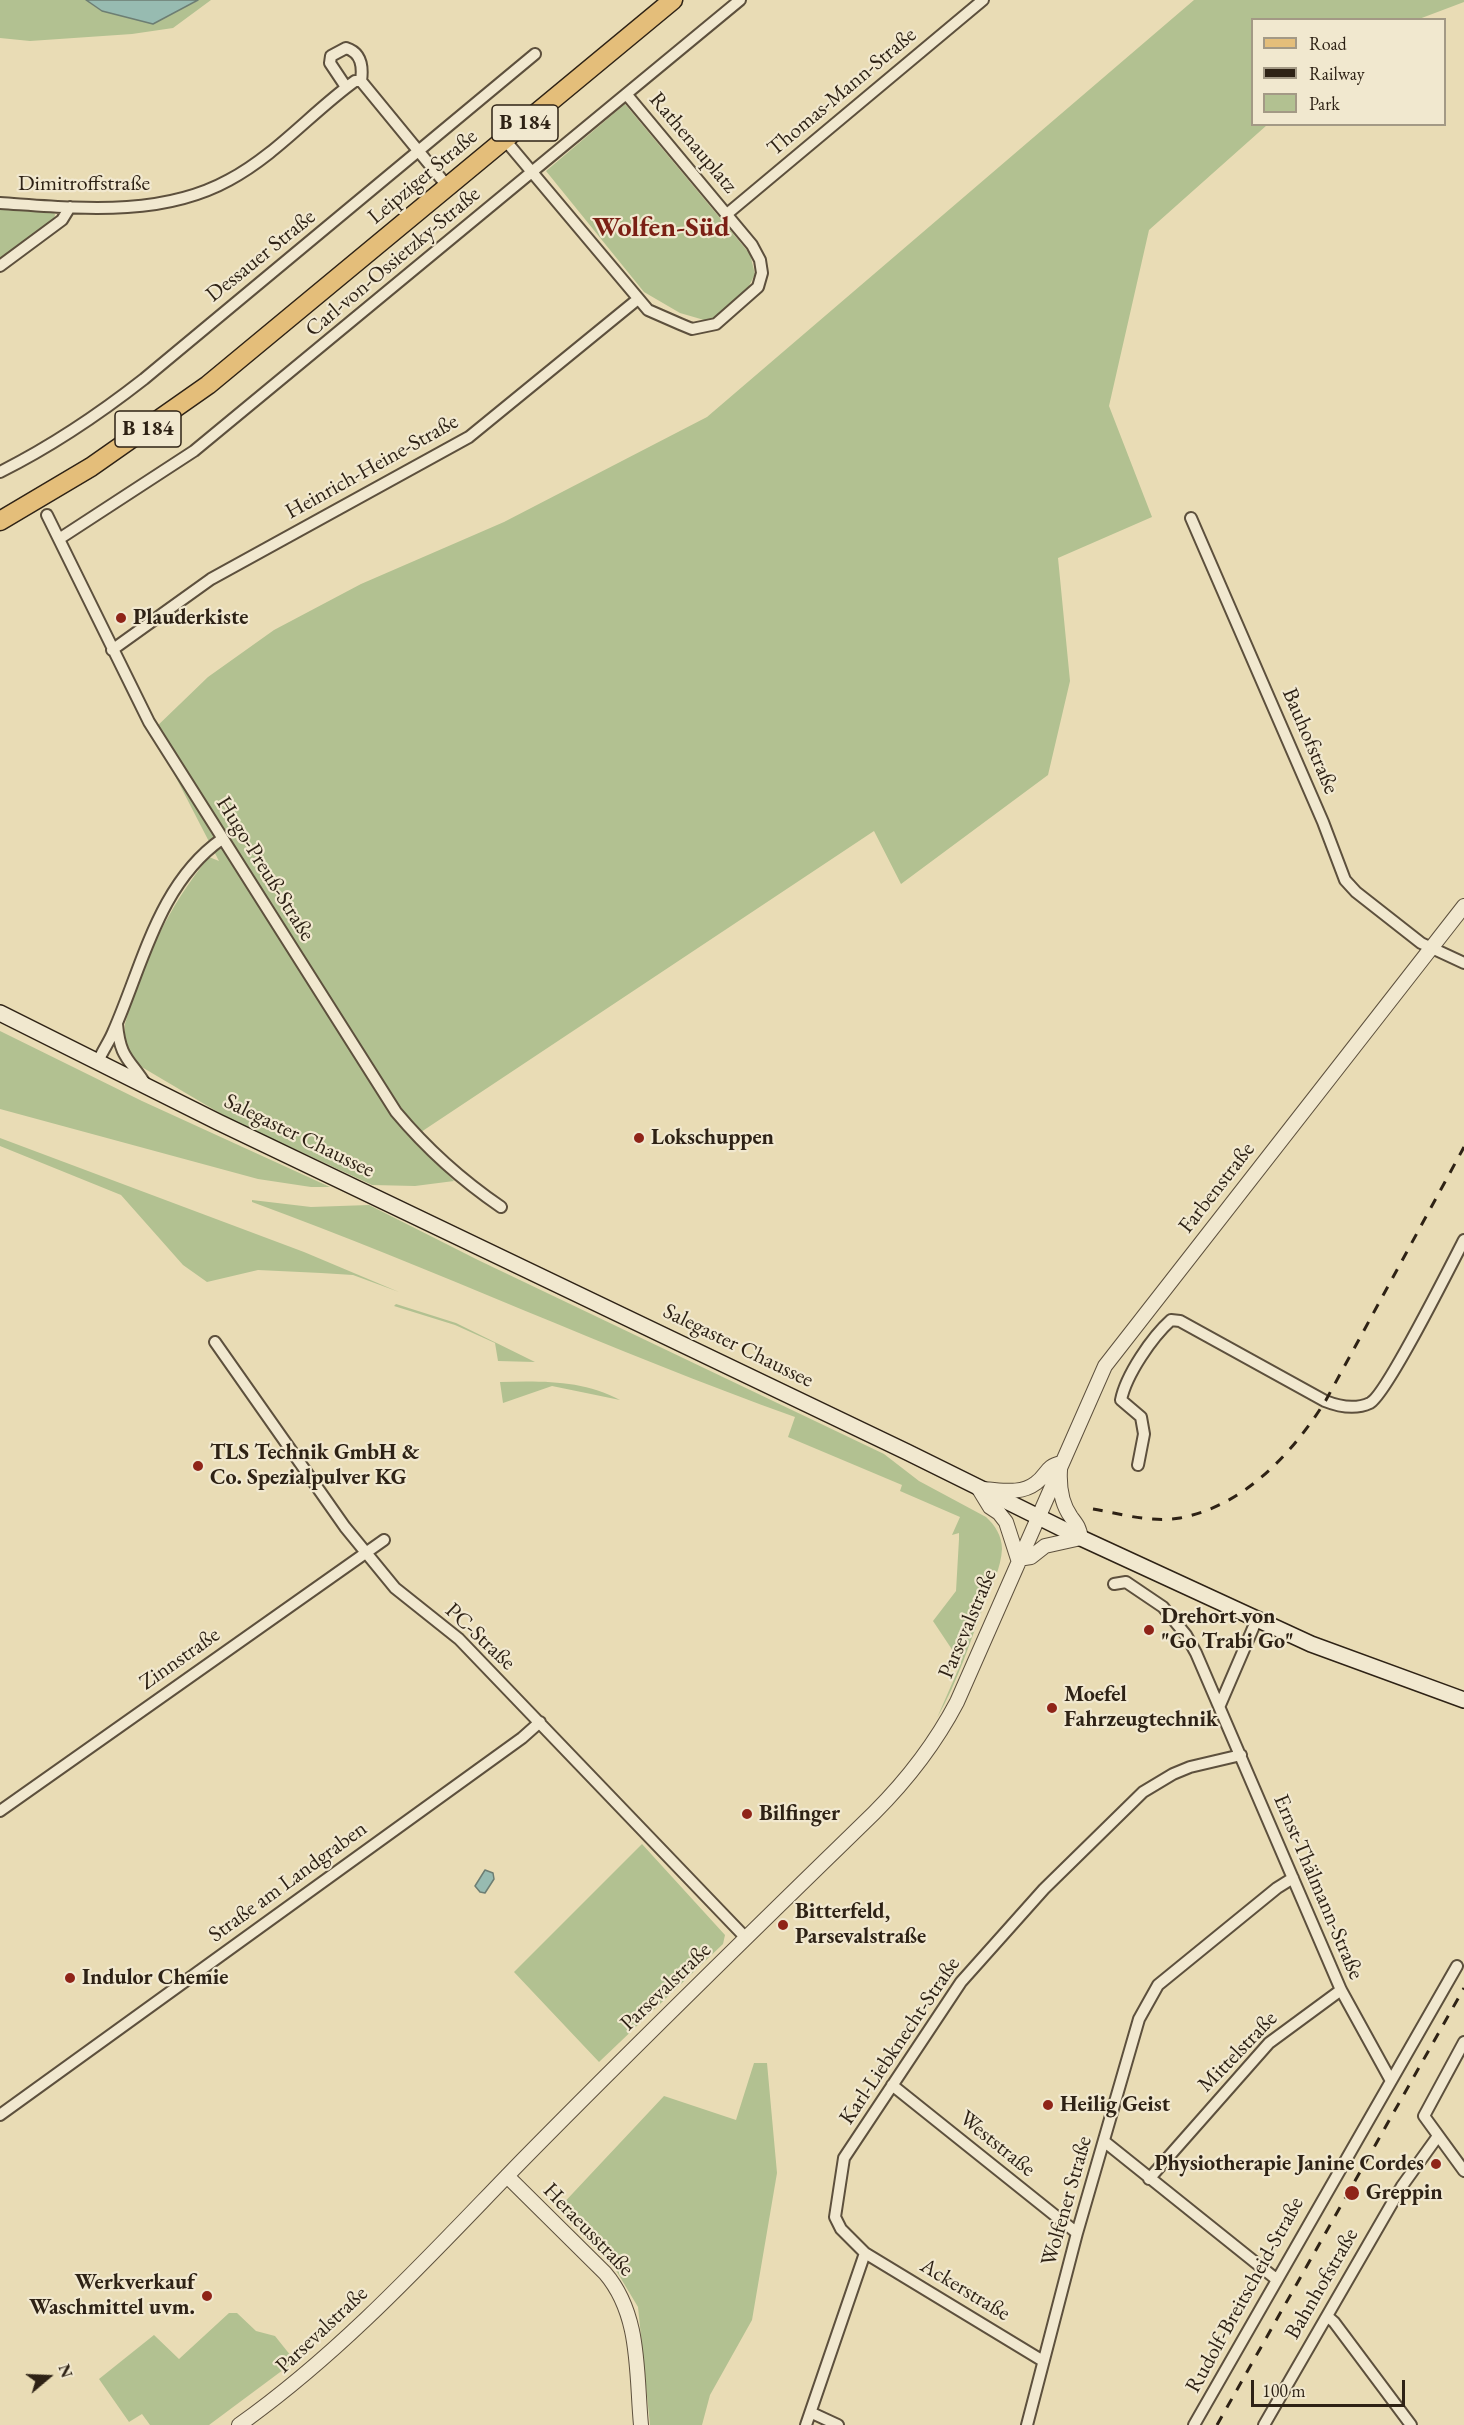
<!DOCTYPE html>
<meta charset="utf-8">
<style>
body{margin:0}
#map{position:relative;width:1464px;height:2425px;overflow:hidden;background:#e9dcb5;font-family:"EB Garamond",serif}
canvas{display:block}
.legend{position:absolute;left:1251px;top:18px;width:195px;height:108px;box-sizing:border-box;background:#f1e8cf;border:2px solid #a39985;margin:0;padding:8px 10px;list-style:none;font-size:18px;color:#2e2215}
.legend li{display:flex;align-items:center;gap:12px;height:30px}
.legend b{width:30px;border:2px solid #a39985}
.north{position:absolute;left:18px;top:2347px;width:60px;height:60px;-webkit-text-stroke:4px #f1e8cf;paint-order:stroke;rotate:71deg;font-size:16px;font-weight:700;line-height:24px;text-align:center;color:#2e2215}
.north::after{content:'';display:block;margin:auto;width:21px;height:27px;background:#2e2215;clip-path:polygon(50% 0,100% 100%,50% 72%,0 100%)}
.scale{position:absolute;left:1251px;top:2380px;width:154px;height:27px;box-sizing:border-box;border:3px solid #2e2215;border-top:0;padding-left:8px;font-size:18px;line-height:21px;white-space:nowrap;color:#2e2215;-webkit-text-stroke:4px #f1e8cf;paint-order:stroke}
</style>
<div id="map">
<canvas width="1464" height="2425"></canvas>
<ul class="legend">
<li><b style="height:8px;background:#e4be7a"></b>Road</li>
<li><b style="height:8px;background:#2e2215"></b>Railway</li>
<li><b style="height:16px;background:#b2c191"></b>Park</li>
</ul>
<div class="north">N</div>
<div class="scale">100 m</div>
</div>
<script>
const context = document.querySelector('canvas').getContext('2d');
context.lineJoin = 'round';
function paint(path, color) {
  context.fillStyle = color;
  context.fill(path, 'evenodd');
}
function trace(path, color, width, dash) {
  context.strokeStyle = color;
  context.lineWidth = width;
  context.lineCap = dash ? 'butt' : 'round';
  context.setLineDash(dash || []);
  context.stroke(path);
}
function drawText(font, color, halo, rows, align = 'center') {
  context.font = font + ' "EB Garamond",serif';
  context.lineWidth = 4.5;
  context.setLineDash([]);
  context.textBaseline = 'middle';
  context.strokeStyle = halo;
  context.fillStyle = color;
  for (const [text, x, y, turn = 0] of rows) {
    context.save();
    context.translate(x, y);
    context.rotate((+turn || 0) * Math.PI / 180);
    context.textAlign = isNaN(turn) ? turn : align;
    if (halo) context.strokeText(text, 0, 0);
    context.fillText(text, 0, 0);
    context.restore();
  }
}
paint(new Path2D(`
 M 0,0 L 86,0 L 102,11 L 192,4 L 198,0 L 211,0 L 173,28 L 132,34 L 30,41 L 0,38 Z
 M 1194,0 L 1464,0 L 1464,2 L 1419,19 L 1252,20 L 1252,124 L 1267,125 L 1149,230 L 1109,406 L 1152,517 L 1058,558 L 1070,681 L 1048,775 L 901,884 L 874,831 L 421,1132 L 416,1140 L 454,1181 L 415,1186 L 372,1185 L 228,1118 L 140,1066 C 127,1055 124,1041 125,1024 C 142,963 168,907 209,857 L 219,861 L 152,731 L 208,677 L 274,630 L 361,584 L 504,522 L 707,417 Z
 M 625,104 L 750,254 L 755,274 L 747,290 L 711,322 L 680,313 L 644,292 L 546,171 Z
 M 0,205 L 48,209 L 55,214 L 54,221 L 0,259 Z
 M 0,1031 L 142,1101 L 330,1187 L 311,1187 L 258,1179 L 0,1109 Z
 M 0,1138 L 304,1252 L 399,1292 L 353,1275 L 321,1273 L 258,1270 L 207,1282 L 183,1265 L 121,1195 L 0,1146 Z
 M 252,1200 L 311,1207 L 369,1205 L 478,1260 L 884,1454 L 919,1481 L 986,1517 C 995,1525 1002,1536 1002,1549 C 1001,1568 992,1585 985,1602 C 970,1642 958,1681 937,1718 L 961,1663 L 933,1621 L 956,1591 L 959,1539 L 959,1533 L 952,1535 L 960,1517 L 900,1491 L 902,1485 L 788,1437 L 795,1417 C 611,1351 435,1269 252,1202 Z
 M 396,1304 L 456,1323 L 535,1362 L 498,1361 L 495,1343 L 455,1325 L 394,1306 Z
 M 500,1382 C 541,1381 583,1380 620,1400 L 552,1386 L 503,1403 Z
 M 642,1844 L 725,1935 L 723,1944 L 599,2062 L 514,1972 Z
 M 754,2063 L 767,2063 L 777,2173 L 752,2320 L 710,2395 L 702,2425 L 650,2425 L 638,2307 L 614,2267 L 558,2209 L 664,2096 L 736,2120 Z
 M 229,2313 L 237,2313 L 256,2331 L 275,2336 L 295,2361 L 209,2425 L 150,2425 L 142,2414 L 129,2422 L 99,2379 L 154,2335 L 179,2359 Z`), '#b2c191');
const water = new Path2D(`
 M 86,0 L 198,0 L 153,24 L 102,11 Z
 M 485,1870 L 493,1873 L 494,1879 L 485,1893 L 480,1892 L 475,1886 Z`);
paint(water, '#97bbb1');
trace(water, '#6d7e73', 1.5);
const minor = new Path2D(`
 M 346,87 L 330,63 L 331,56 L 346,48 C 362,53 363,67 361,81
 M 505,140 L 648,310 L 680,324 L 692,329 L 716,324 L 758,287 L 762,273 L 760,260 L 752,245 L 627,95
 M 0,203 C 76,208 160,218 229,180 C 276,155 312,112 355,81 L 361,81 L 448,187
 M 727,214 L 983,0
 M 0,266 L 62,220 L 70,207
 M 0,472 C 52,446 98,415 144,379 L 535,54
 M 47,515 L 149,722 L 396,1112 C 427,1149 460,1179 501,1207
 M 1191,518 L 1323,822 L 1345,880 L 1356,892 L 1421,943 L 1464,963
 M 59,539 L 194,451 L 740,0
 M 112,650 L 211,579 L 469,437 L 638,299
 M 117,1024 C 120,1059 130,1059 146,1085
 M 98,1062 C 102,1051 110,1041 114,1030 C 143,964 159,883 222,839
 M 215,1342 L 345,1527 L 395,1588 L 459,1639 L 746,1938
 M 1138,1465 L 1144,1434 L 1141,1417 L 1121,1400 C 1126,1375 1152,1337 1171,1320 L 1180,1321 L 1325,1401 C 1340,1407 1355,1410 1370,1403 C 1386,1395 1451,1265 1464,1240
 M 1114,1584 L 1126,1582 L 1163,1607 L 1186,1635 L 1196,1653 L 1341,1990 L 1390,2079
 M 1220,1705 L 1257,1619
 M 0,1811 L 384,1540
 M 1464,2042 L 1424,2116 L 1464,2171
 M 892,2085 L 1077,2233
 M 0,2115 L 522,1738 L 540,1722
 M 1105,2142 L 1276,2279
 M 1149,2179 L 1269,2043 L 1341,1990
 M 865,2253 L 1043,2361
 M 1327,2316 L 1334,2322 L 1411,2425
 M 812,2413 L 838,2425
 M 806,2425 L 865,2253 L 841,2229 L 835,2217 L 844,2158 L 961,1982 L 1044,1889 L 1143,1792 L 1173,1774 L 1190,1767 L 1241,1755
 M 1027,2425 L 1077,2233 L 1139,2019 L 1158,1985 L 1277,1888 L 1293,1878
 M 1194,2425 L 1457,1966
 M 1264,2425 L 1402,2186 L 1438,2136`);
const tertiary = new Path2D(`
 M 1018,1559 L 1006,1522 L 999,1513 L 990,1507 L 979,1489 C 998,1489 1019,1496 1036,1483 C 1047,1475 1046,1466 1061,1463
 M 1018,1559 L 1031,1557 L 1045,1546 L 1081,1538 C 1079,1527 1077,1525 1071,1517 C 1061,1503 1059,1487 1060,1470
 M 507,2176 L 605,2273 C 641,2315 636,2373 641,2425
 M 239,2425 C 339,2354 422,2264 507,2176 C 627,2053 751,1933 874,1813 C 907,1780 935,1744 957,1702 L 1105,1366 L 1464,906`);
const secondary = new Path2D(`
 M 0,1013 L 218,1122 L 907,1452 L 1081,1538 L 1311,1644 L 1464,1700`);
const primary = new Path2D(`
 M 0,521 L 91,467 L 208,385 L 673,0`);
trace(minor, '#5d503d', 14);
trace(tertiary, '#5d503d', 16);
trace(secondary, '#2e2215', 18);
trace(primary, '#2e2215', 21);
trace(minor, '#f1e8cf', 10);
trace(tertiary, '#f1e8cf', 14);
trace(secondary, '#f1e8cf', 15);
trace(primary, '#e4be7a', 18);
trace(new Path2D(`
 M 1093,1509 C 1121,1514 1151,1523 1180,1518 C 1244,1506 1293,1453 1326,1400 L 1464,1147
 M 1217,2425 L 1464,1988`), '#2e2215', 3, [10, 10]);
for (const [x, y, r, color] of [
 [121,618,6,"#8f2418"],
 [639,1138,6,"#8f2418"],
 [198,1466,6,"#8f2418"],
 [1149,1630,6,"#8f2418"],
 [1052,1708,6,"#8f2418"],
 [747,1814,6,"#8f2418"],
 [783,1925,6,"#8f2418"],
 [70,1978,6,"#8f2418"],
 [1048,2105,6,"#8f2418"],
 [1436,2164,6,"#8f2418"],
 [1352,2193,8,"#8f2418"],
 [207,2296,6,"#8f2418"]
]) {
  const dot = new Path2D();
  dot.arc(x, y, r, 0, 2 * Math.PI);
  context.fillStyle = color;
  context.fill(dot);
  trace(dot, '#f1e8cf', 2);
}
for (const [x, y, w] of [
 [525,123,66],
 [148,429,66]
]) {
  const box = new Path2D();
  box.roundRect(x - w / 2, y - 18, w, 36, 4.5);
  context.fillStyle = '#f1e8cf';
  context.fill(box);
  trace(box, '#2e2215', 1.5);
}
drawText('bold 21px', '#2e2215', null, [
 ["B 184",525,123],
 ["B 184",148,429]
]);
drawText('22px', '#2e2215', '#f1e8cf', [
 ["Thomas-Mann-Straße",842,92,-40],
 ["Rathenauplatz",693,143,50],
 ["Leipziger Straße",423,177,-40],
 ["Dimitroffstraße",84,184],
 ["Dessauer Straße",261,256,-39],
 ["Carl-von-Ossietzky-Straße",393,262,-40],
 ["Heinrich-Heine-Straße",372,467,-29],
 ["Bauhofstraße",1310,741,67],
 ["Hugo-Preuß-Straße",265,869,58],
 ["Salegaster Chaussee",299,1136,26],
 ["Farbenstraße",1217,1188,-52],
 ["Salegaster Chaussee",738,1346,26],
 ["Parsevalstraße",968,1624,-67],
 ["PC-Straße",480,1637,43],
 ["Zinnstraße",180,1659,-35],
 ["Straße am Landgraben",288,1882,-36],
 ["Ernst-Thälmann-Straße",1318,1887,67],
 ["Parsevalstraße",666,1987,-44],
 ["Karl-Liebknecht-Straße",900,2041,-56],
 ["Mittelstraße",1238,2052,-46],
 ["Weststraße",997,2144,39],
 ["Wolfener Straße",1067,2201,-74],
 ["Heraeusstraße",588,2230,46],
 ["Bahnhofstraße",1322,2284,-60],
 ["Ackerstraße",965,2290,31],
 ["Rudolf-Breitscheid-Straße",1245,2295,-61],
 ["Parsevalstraße",322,2330,-43]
]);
drawText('bold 22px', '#2e2215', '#f1e8cf', [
 ["Plauderkiste",133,618],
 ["Lokschuppen",651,1138],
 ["TLS Technik GmbH &",210,1453],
 ["Co. Spezialpulver KG",210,1478],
 ["Drehort von",1161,1617],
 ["\"Go Trabi Go\"",1161,1642],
 ["Moefel",1064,1695],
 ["Fahrzeugtechnik",1064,1720],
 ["Bilfinger",759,1814],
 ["Bitterfeld,",795,1912],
 ["Parsevalstraße",795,1937],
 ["Indulor Chemie",82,1978],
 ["Heilig Geist",1060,2105],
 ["Physiotherapie Janine Cordes",1424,2164,"right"],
 ["Greppin",1366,2193],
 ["Werkverkauf",195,2283,"right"],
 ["Waschmittel uvm.",195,2308,"right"]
], 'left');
drawText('bold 28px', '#7a1f14', '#f1e8cf', [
 ["Wolfen-Süd",661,228]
]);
</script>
